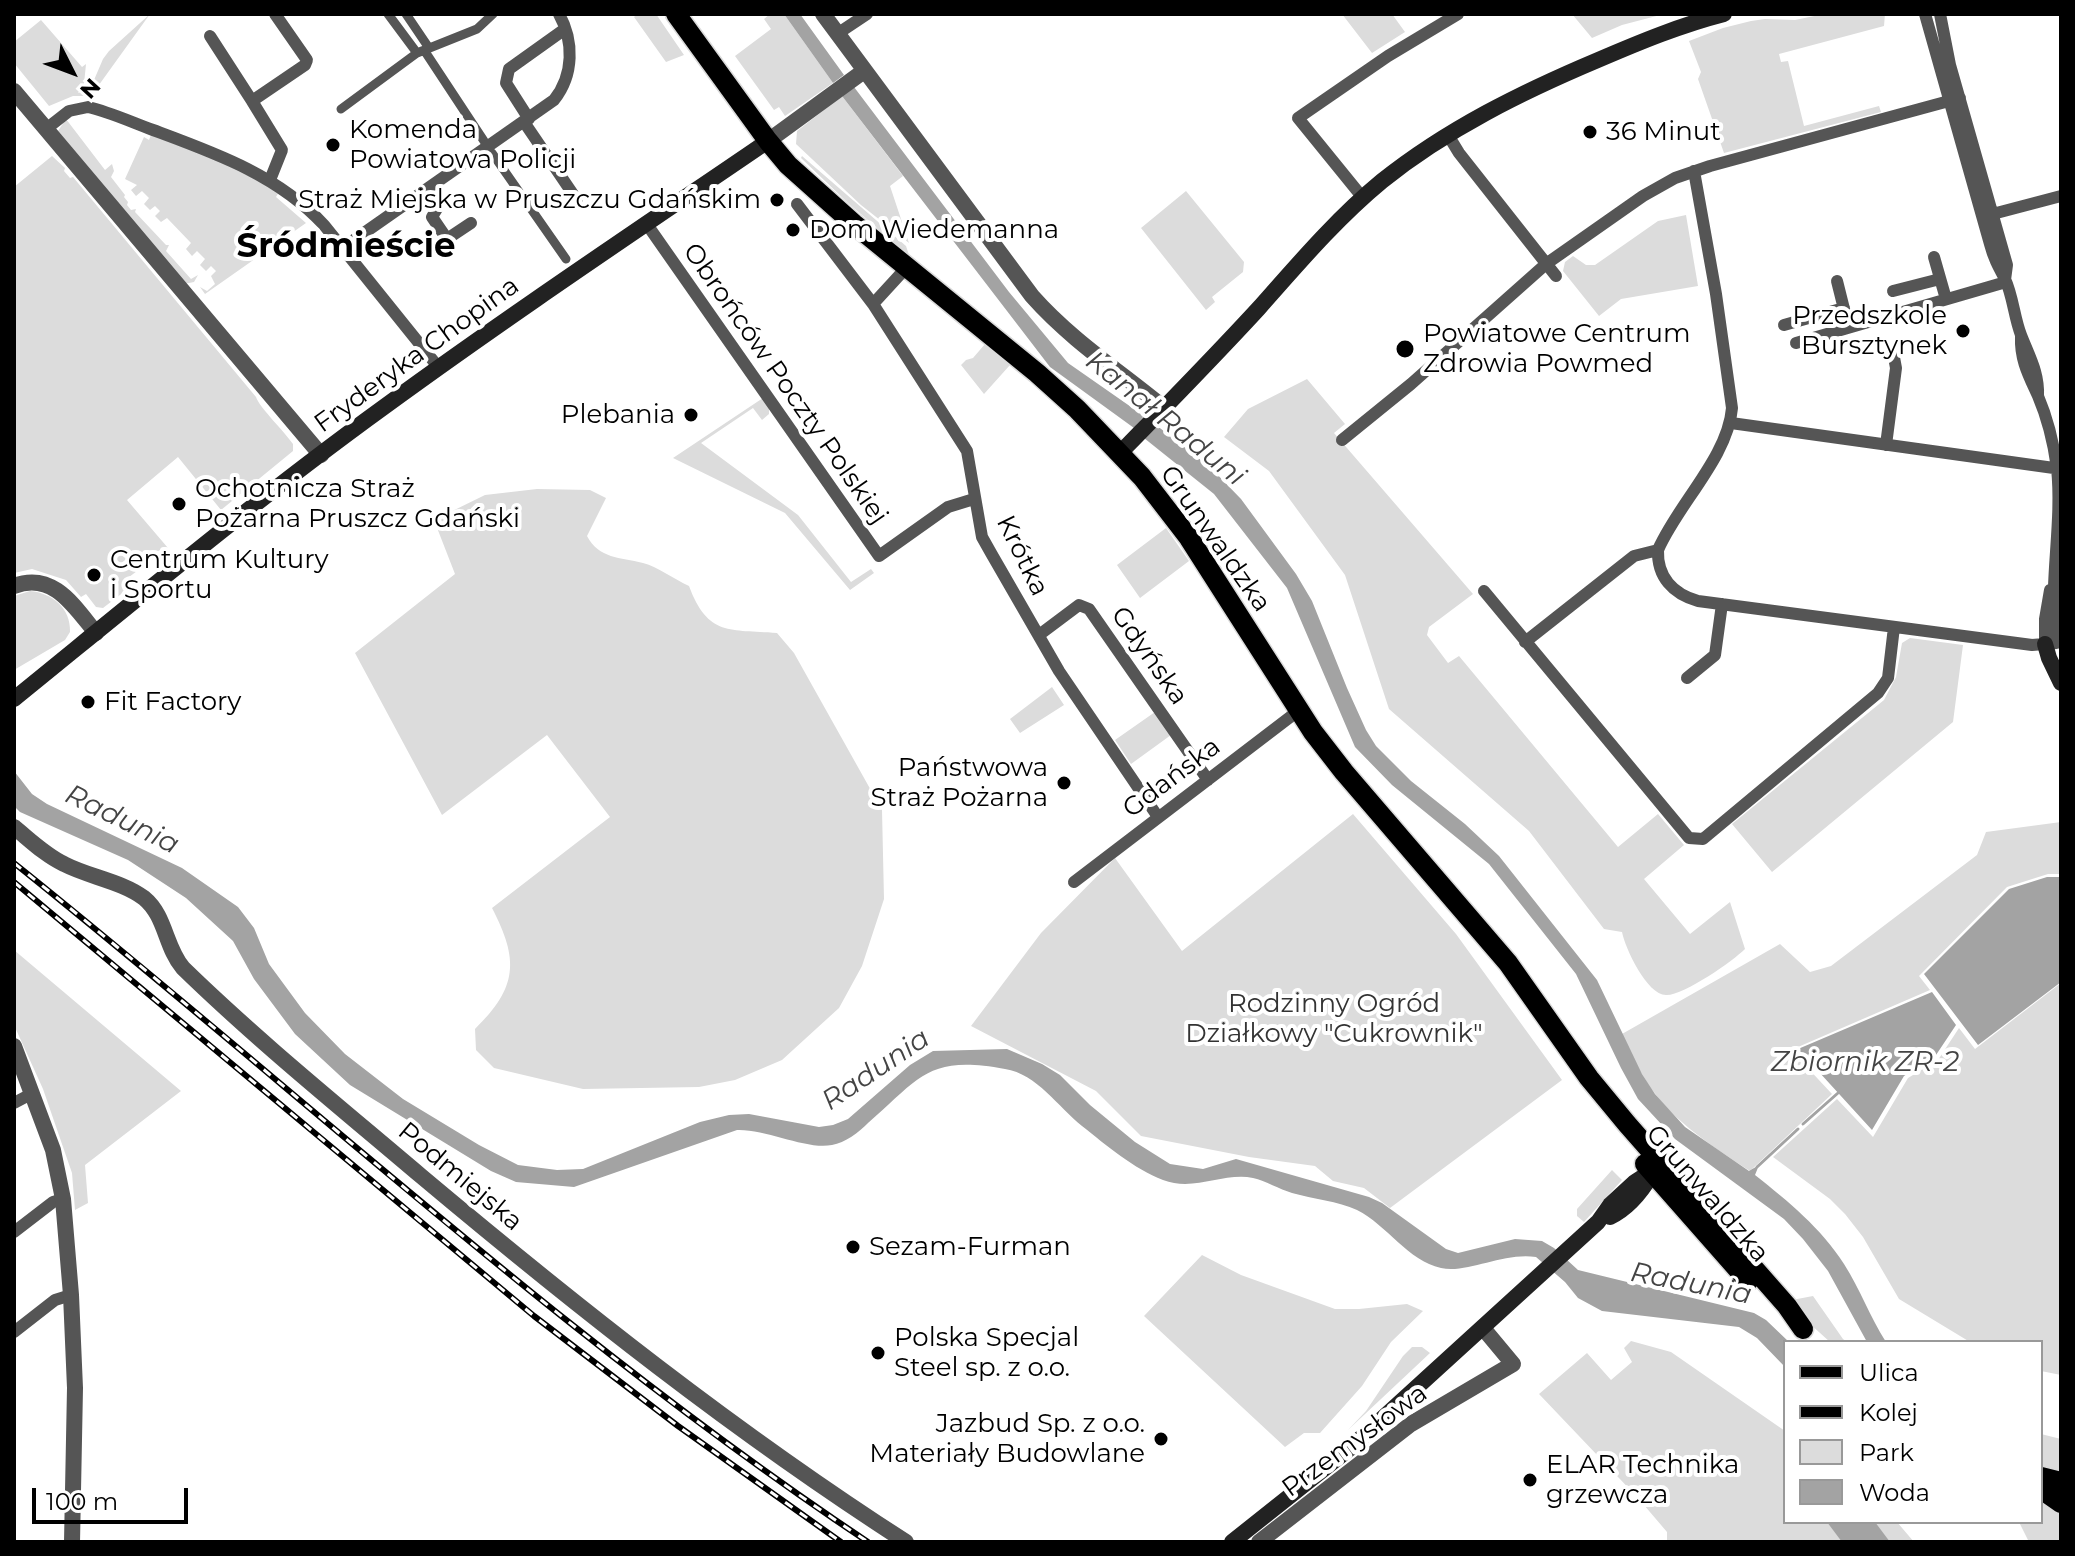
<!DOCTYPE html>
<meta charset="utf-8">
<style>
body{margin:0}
#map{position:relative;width:2075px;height:1556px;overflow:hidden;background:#fff;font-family:Montserrat,sans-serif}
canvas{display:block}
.frame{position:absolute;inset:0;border:16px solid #000;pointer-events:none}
.legend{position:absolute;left:1783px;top:1340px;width:260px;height:184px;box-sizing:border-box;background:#fff;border:2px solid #999;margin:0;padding:10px 14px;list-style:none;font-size:24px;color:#000}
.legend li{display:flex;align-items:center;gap:16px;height:40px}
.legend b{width:40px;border:2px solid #999}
.north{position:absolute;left:32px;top:32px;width:80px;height:80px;-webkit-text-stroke:6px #fff;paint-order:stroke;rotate:132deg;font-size:22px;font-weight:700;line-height:32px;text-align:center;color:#000}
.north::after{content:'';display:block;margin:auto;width:28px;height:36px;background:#000;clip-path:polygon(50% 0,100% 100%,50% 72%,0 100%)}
.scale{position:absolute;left:32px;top:1488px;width:156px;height:36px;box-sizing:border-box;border:4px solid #000;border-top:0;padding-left:10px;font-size:24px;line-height:28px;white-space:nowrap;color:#000;-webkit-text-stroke:6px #fff;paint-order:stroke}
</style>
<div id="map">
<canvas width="2075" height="1556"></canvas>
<div class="frame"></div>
<ul class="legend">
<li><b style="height:10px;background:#000"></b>Ulica</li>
<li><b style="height:10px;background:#000"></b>Kolej</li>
<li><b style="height:22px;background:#dcdcdc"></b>Park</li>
<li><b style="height:22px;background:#a3a3a3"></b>Woda</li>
</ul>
<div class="north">N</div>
<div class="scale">100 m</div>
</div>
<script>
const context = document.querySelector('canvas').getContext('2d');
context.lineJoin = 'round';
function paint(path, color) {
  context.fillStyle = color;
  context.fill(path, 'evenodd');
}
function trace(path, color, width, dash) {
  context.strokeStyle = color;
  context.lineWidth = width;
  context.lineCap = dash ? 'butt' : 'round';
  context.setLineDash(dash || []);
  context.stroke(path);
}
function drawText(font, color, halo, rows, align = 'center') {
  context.font = font + ' Montserrat,sans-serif';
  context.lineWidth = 8;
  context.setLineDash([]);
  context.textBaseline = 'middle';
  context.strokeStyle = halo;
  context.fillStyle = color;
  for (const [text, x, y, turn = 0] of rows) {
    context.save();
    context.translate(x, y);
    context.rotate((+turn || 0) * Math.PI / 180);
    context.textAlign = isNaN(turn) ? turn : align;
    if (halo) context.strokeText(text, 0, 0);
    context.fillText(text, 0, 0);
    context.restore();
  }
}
paint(new Path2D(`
 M 150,14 L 91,96 L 73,96 L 49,106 L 14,63 L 14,42 L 41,20 L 82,67 L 86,64 L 84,84 L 91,87 L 103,59 L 109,51 Z
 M 637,14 L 656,14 L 684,55 L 666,62 L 634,17 Z
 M 770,14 L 784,14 L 833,83 L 785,116 L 779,107 L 774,110 L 735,56 L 771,29 L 764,19 Z
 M 1342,14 L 1392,14 L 1405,32 L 1372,53 Z
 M 1572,14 L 1664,14 L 1622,25 L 1592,38 Z
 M 1824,14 L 1885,14 L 1884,26 L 1779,54 L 1781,62 L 1788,61 L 1804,126 L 1879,106 L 1881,112 L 1724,153 L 1698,79 L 1701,72 L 1689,41 L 1723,28 L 1751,21 L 1765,19 L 1795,20 Z
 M 842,96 L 903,176 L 890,186 L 909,243 L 861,205 L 796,144 L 797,131 Z
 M 66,119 L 105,170 L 112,164 L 114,171 L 111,177 L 125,195 L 124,197 L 128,202 L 127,205 L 131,210 L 136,209 L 135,212 L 166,245 L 169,245 L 166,251 L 191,279 L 198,275 L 194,282 L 184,284 L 58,131 Z
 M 151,135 L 223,162 L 279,192 L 276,197 L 306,223 L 205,294 L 200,287 L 207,291 L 215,284 L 211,276 L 216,271 L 211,266 L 206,271 L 200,265 L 205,259 L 197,251 L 192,256 L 186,249 L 191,243 L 167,218 L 161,222 L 155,216 L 160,211 L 155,206 L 150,210 L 144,204 L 149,198 L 142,191 L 136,196 L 131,190 L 137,185 L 125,179 L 144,137 L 149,140 Z
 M 52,156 L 65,168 L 64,171 L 70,178 L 73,177 L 256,397 C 259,407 284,431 293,444 L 293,451 L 221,510 L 178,457 L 127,500 L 168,548 L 125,580 L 129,588 L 103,608 L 96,607 L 86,594 L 81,597 L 66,580 L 32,569 L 14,573 L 14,187 Z
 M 802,156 L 906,246 L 909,255 L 849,204 L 801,158 Z
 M 1186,191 L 1244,262 L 1243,272 L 1212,297 L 1215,302 L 1206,310 L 1141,228 Z
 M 1686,215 L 1698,286 L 1621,299 L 1599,316 L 1563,271 L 1565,262 L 1573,256 L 1586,265 L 1595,265 L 1658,221 Z
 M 985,344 L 1010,365 L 984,394 L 961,365 L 966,360 L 973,358 Z
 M 1307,379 L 1345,424 L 1334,433 L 1473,594 L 1429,627 L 1427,635 L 1448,663 L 1459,656 L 1618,847 L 1658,814 L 1684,845 L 1644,879 L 1690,934 L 1730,902 L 1745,949 C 1733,961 1683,996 1666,995 C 1647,995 1625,948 1622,932 L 1604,929 L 1529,831 L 1389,709 L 1345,575 L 1269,471 L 1224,437 L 1248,409 Z
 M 763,398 L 769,406 L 769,414 L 762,420 L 753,408 L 701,443 L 798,515 L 851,582 L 871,569 L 874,573 L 850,590 L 785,513 L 673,458 Z
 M 537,489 L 590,490 L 606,498 L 587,536 C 599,559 620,557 643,563 C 658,567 674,579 689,586 C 708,637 730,629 777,633 L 794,653 L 882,810 L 884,899 L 862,966 L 839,1008 L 782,1060 L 735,1080 L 699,1087 L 583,1089 L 494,1068 L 476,1050 L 475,1029 C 518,987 519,960 492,908 L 610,817 L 547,735 L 442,815 L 355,653 L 455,574 L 434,520 L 485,495 Z
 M 1166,528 L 1189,561 L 1140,598 L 1117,565 Z
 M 30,591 C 52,593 71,608 70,632 L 65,640 L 14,670 L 14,596 Z
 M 1910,638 L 1963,645 L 1953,722 L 1772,872 L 1732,824 L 1884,700 L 1896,677 L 1902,643 Z
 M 1052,687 L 1064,705 L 1020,733 L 1010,719 Z
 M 1155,712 L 1171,735 L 1131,764 L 1115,740 Z
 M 1353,814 L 1456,934 L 1562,1080 L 1390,1208 L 1364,1188 L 1333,1181 L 1315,1166 L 1249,1157 L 1141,1136 L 1096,1091 L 971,1026 L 1041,933 L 1115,858 L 1182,951 Z
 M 2061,822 L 2061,874 L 2048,874 L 2007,887 L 1919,976 L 1930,990 L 1791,1050 L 1832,1094 L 1750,1171 C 1709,1144 1667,1118 1642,1074 C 1634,1061 1629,1047 1622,1034 L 1780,944 L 1810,972 L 1831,966 L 1977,855 L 1986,832 Z
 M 14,950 L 181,1091 L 85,1165 L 88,1203 L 75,1210 L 72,1173 L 43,1089 L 14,1025 Z
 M 2061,983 L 2061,1375 L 2041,1371 L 2041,1342 L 1970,1342 L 1899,1299 L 1863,1237 L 1845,1214 L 1830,1199 L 1773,1157 L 1837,1099 L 1873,1137 L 1908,1078 L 1938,1060 L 1959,1028 L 1975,1049 Z
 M 1612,1170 L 1622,1180 L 1584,1222 L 1577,1216 L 1577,1209 Z
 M 1202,1255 L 1241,1275 L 1335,1309 L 1359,1309 L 1407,1304 L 1423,1311 L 1391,1342 L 1362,1386 L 1320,1433 L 1304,1433 L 1285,1447 L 1144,1316 Z
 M 1813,1296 L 1843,1339 L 1847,1342 L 1830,1342 L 1799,1314 L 1792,1300 Z
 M 1631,1341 L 1671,1352 L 1785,1431 L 1785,1522 L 1897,1522 L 1914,1542 L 1667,1542 L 1667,1532 L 1638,1498 L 1539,1394 L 1587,1353 L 1611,1380 L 1632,1362 L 1624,1348 Z
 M 1412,1347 L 1422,1347 L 1430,1353 L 1348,1430 L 1366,1411 L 1403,1356 Z
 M 2041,1434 L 2061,1439 L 2061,1476 L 2041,1471 Z
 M 2041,1495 L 2061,1509 L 2061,1542 L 2029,1542 L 2019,1522 L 2041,1522 Z`), '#dcdcdc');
paint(new Path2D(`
 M 784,14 L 800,14 L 844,75 L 833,83 Z
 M 854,87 L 1009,292 L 1068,363 L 1144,416 L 1134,428 L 1050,367 L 842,96 Z
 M 1156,425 L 1210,467 L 1241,499 L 1296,574 L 1312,601 L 1347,688 L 1366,730 L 1376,746 L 1411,781 L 1465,824 L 1499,856 L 1597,980 L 1642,1074 L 1655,1094 L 1685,1127 L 1749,1171 L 1759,1165 L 1755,1175 C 1789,1202 1821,1228 1844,1264 C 1860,1289 1870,1317 1886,1342 L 1867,1342 L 1828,1271 L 1803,1239 L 1784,1219 L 1675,1139 L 1638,1099 L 1621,1068 L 1576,974 L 1489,864 L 1392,785 L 1355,747 L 1287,588 L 1214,494 L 1144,438 Z
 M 14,771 L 32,794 L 47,804 L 182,868 L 238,907 L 254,928 L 269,964 L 305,1013 L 345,1054 L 403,1099 L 479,1145 L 518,1165 L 557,1170 L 583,1169 L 700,1122 L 729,1115 L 749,1114 L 819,1127 L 833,1125 L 848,1119 L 910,1065 L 933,1051 L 1007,1049 L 1042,1064 L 1060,1075 L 1090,1105 L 1135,1142 L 1170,1164 L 1203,1169 L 1236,1159 L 1369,1197 L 1382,1203 L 1446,1249 L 1458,1253 L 1515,1239 L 1542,1241 L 1554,1248 L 1578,1270 L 1754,1313 L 1766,1320 L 1789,1342 L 1785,1342 L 1785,1367 L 1757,1338 L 1739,1327 L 1602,1311 L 1578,1298 L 1565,1282 L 1536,1257 C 1503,1252 1467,1274 1441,1268 C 1408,1261 1387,1225 1357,1210 C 1338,1201 1313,1199 1292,1193 C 1279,1189 1266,1181 1253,1178 C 1224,1172 1194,1192 1163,1180 C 1134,1169 1106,1145 1082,1126 C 1058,1107 1037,1074 1005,1069 C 928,1055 921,1077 868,1123 C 859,1132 845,1143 832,1145 C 806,1150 767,1129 737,1130 L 574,1187 L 516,1182 L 491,1171 L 350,1085 L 295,1034 L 254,979 L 233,941 L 186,898 L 128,860 L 20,812 L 14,806 Z
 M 2047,877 L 2061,877 L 2061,982 L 1978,1045 L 1924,974 L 2009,889 Z
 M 1932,992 L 1956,1025 L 1936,1055 L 1904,1076 L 1872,1130 L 1798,1049 Z
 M 1827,1522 L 1875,1522 L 1890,1542 L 1842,1542 Z`), '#a3a3a3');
trace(new Path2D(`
 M 1803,1124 L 1838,1093
 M 1757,1167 L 1798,1129`), '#a3a3a3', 3);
const primary = new Path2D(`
 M 676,14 L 768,141 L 788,165 L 854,224 L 1037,373 L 1077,409 L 1142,477 L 1189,538 L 1313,732 L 1344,772 L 1508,963 L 1589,1078 L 1627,1124 L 1787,1306 L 1803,1329
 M 1645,1164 L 1748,1281
 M 2041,1477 L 2061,1482
 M 2041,1489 L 2061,1503`);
trace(primary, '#dbdbdb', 23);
trace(new Path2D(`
 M 388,14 L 417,53
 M 406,14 L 429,48
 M 424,50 L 484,141
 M 341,109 L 417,53 L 477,29 L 493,14
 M 492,153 L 566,259`), '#555', 9);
trace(new Path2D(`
 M 1925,14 L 1990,244 C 1994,259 1998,266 2005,279 C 2013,296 2014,317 2021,335 C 2029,356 2039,372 2038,396
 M 1940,14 L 1950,65 L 2007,265 L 2005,280
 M 837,34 L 867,14
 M 210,36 L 252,101
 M 529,119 L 506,83 L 509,69 L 565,29
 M 524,122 L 577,200
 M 46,129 L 69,111 L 88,107 C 110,112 131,122 153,130 C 215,153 278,175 324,225 L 439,368
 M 1448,135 L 1459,153 L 1556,276
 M 1694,171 L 1716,294 L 1732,408 C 1728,457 1678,504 1658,550 C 1657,577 1673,594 1698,601 L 2032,645 L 2056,643 C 2048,585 2063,526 2057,468 C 2054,446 2047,417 2038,396 C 2029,376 2020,360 2021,337
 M 270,180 L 282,150 L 252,101 L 305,65 L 307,60 L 275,14
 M 426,190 L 438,207 L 432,217 L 447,239 L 471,223
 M 1363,198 L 1298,118 L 1388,56 L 1458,14
 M 797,204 L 873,304
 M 1985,216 L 2061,196
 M 646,223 L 879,556 L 948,507 L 974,499
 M 344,247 L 554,100 C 574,75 574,41 559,14
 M 1934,257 L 1946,299
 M 906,268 L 873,304 L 967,451 L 982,537 L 991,553 L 1059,671 L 1158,817
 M 1837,281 L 1845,313
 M 1893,291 L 1940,279
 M 1784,325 L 1844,308
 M 1796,343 L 2006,282
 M 1731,423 L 2061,469
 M 1342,440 L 1411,384 L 1546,264 L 1643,196 L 1675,178 L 1710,166 L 1960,98
 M 1886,445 L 1896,368 L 1893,352
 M 1484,591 L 1689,838 L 1703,839 L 1878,693 L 1888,678 L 1894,627
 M 1039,635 L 1079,605 L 1089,609 L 1208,780
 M 1525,642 L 1634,556 L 1658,550
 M 2045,644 L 2045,619 L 2050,590
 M 1687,678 L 1715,655 L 1722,604
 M 1074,882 L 1298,711
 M 14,1103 L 33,1093
 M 14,1232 L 53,1202 L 63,1199
 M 14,1332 L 55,1300 L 71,1295`), '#555', 12);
trace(new Path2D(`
 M 823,14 L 1032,296 C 1071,340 1119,371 1164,408
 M 14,91 L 321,455
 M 768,141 L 864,71
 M 14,586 C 53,571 74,606 96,633
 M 14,827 C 30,840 45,855 64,864 C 89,877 121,881 144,898 C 166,916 165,947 183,968 C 258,1041 341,1108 421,1176 C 576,1306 735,1432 906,1542
 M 14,1046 L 53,1150 L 63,1199 L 71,1295 L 75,1388 L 72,1542
 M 1259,1542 L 1411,1424 L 1513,1364 L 1483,1328`), '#555', 16);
trace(new Path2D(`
 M 1120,453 C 1167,405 1214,357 1259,308 C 1298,264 1336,219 1382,181 C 1447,129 1522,92 1598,60 C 1640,42 1681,25 1724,14
 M 2045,644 L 2049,658 L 2061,683
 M 14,699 C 136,600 257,499 384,407 C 510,315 639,229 768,141
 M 1610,1217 C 1629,1208 1642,1191 1652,1174
 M 1232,1542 L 1349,1449 L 1598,1222 L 1610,1205 L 1635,1182 L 1660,1166`), '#222', 16);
trace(primary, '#000', 20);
const rail = new Path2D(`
 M 14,863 C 299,1091 563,1339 868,1542
 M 14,882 L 534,1316 L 678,1426 L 841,1542`);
trace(rail, '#000', 6);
trace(rail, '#fff', 3, [9]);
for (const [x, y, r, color] of [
 [1590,132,8,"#000"],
 [333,145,8,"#000"],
 [777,200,8,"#000"],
 [793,230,8,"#000"],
 [1963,331,8,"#000"],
 [1405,349,10,"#000"],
 [691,415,8,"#000"],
 [179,504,8,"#000"],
 [94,575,8,"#000"],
 [88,702,8,"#000"],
 [1064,783,8,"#000"],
 [853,1247,8,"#000"],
 [878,1353,8,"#000"],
 [1161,1439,8,"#000"],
 [1530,1480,8,"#000"]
]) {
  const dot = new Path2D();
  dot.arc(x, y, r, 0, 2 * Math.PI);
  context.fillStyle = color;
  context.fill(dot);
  trace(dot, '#fff', 3);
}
drawText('26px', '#000', '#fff', [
 ["Komenda",349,130],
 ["Powiatowa Policji",349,160],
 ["36 Minut",1606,132],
 ["Straż Miejska w Pruszczu Gdańskim",761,200,"right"],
 ["Dom Wiedemanna",809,230],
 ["Przedszkole",1947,316,"right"],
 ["Bursztynek",1947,346,"right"],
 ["Powiatowe Centrum",1423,334],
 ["Zdrowia Powmed",1423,364],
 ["Plebania",675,415,"right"],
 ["Ochotnicza Straż",195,489],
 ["Pożarna Pruszcz Gdański",195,519],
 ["Centrum Kultury",110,560],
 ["i Sportu",110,590],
 ["Fit Factory",104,702],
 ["Państwowa",1048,768,"right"],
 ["Straż Pożarna",1048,798,"right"],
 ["Sezam-Furman",869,1247],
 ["Polska Specjal",894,1338],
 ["Steel sp. z o.o.",894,1368],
 ["Jazbud Sp. z o.o.",1145,1424,"right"],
 ["Materiały Budowlane",1145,1454,"right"],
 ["ELAR Technika",1546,1465],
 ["grzewcza",1546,1495]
], 'left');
drawText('26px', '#000', '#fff', [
 ["Fryderyka Chopina",417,355,-36],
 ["Obrońców Poczty Polskiej",785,384,55],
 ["Grunwaldzka",1215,539,55],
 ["Krótka",1022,556,64],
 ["Gdyńska",1149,656,55],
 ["Gdańska",1172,778,-37],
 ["Podmiejska",460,1177,40],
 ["Grunwaldzka",1707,1194,49],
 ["Przemysłowa",1355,1441,-36]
]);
drawText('26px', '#333', '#fff', [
 ["Rodzinny Ogród",1334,1004],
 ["Działkowy \"Cukrownik\"",1334,1034]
]);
drawText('italic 28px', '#444', '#fff', [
 ["Kanał Raduni",1165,419,39],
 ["Radunia",122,820,26],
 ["Zbiornik ZR-2",1865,1063],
 ["Radunia",876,1070,-34],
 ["Radunia",1691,1284,11]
]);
drawText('bold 34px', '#000', '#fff', [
 ["Śródmieście",346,247]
]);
</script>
